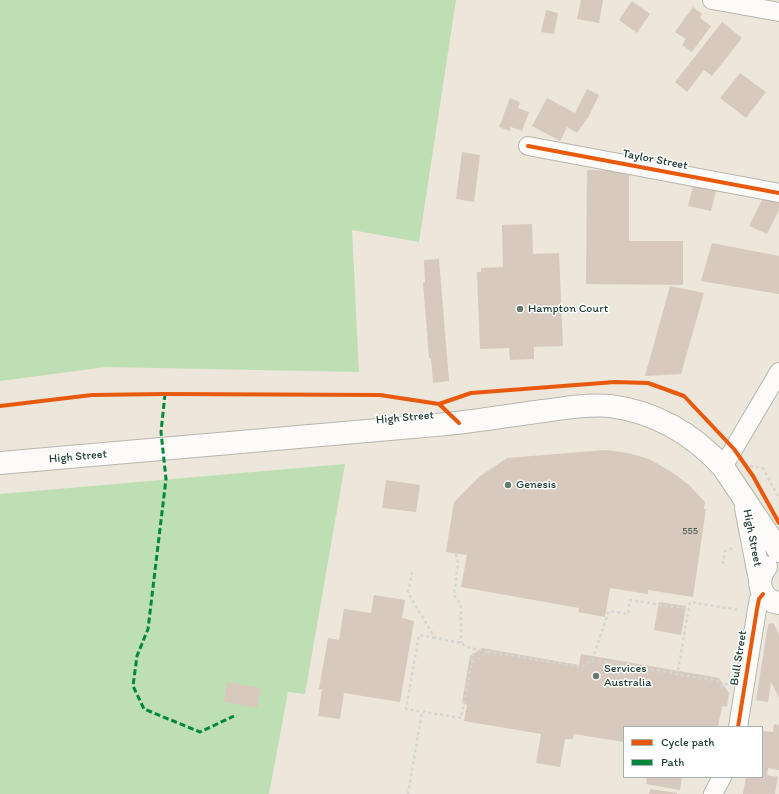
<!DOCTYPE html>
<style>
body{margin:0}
#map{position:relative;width:779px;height:794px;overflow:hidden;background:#ece6db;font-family:Itim,sans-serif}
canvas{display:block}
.legend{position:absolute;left:623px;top:726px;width:140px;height:52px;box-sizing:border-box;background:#fff;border:1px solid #a5b1ae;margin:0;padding:5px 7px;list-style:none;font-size:12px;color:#1f3d34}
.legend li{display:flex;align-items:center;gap:8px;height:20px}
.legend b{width:20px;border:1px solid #a5b1ae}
</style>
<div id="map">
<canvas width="779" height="794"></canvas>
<ul class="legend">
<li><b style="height:5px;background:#e8590c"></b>Cycle path</li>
<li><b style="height:5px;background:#00873e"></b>Path</li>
</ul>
</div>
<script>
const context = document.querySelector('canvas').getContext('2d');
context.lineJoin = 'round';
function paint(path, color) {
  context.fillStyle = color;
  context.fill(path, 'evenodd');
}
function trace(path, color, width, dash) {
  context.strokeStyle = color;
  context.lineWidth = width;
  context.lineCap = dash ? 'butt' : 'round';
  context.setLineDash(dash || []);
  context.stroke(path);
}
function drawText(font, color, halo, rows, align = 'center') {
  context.font = font + ' Itim,sans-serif';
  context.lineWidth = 3;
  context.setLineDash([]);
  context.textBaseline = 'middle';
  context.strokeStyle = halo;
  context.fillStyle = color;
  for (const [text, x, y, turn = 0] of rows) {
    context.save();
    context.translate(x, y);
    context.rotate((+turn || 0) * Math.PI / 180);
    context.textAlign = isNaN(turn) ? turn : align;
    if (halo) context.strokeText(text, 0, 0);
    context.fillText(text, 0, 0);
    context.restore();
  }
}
paint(new Path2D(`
 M 0,0 L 456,0 L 419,242 L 352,230 L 359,372 L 106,367 L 0,381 Z
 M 345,464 L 305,694 L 288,692 L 269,794 L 0,794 L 0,494 Z`), '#bddfb3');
paint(new Path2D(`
 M 581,0 L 603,0 L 599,23 L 577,19 Z
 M 632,1 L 650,14 L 637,33 L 619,20 Z
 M 693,7 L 702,14 L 700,18 L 711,26 L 692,52 L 682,45 L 686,39 L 675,32 Z
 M 546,10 L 558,13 L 554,34 L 541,32 Z
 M 722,22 L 742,38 L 712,76 L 704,70 L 687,92 L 675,82 Z
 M 740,73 L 766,92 L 746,118 L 720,98 Z
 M 587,89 L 599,95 L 589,116 L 577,133 L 567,127 L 560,141 L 532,126 L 547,98 L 575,113 Z
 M 510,98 L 520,102 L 518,108 L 529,112 L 522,131 L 511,127 L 510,131 L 499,127 Z
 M 462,152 L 480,155 L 474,202 L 456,199 Z
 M 587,170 L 629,171 L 629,241 L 683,241 L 683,285 L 586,284 Z
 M 693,186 L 716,191 L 711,211 L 688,206 Z
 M 764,196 L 779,203 L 779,210 L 767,234 L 749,226 Z
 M 532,224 L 533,254 L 559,253 L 563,346 L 534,347 L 534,359 L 510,360 L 509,348 L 480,349 L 477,272 L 481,272 L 481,268 L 503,267 L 502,225 Z
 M 712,243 L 779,256 L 779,294 L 701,281 Z
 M 439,259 L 449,381 L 433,383 L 431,358 L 429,358 L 423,282 L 425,282 L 424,260 Z
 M 670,286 L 704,293 L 681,374 L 645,376 Z
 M 606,450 L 628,453 L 649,459 L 670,471 L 689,485 L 705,502 L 704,509 L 706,509 L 693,597 L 648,590 L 648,594 L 610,588 L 605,617 L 578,612 L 579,608 L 461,587 L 467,555 L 446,552 L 454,502 L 479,477 L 507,458 Z
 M 386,480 L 420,485 L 416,512 L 382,508 Z
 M 374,595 L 405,600 L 402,618 L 414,621 L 400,702 L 344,693 L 340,719 L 318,716 L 322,689 L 319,689 L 328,638 L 339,640 L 344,609 L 371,613 Z
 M 659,602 L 686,606 L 681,635 L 654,630 Z
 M 771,623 L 774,624 L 779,635 L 779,698 L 771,682 L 768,702 L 756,700 L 768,625 Z
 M 482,648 L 579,665 L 581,654 L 719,678 L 729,693 L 727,707 L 722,706 L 718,727 L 624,727 L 624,742 L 574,734 L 573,739 L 565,739 L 560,767 L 536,763 L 541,734 L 464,721 L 467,705 L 462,703 L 470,656 Z
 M 227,682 L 261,688 L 257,708 L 224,702 Z
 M 774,724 L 779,725 L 779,770 L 768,768 L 767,775 L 778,777 L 775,794 L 743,794 L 746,777 L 762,777 L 762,731 L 773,732 Z
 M 647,777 L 682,777 L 680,790 L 646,784 Z
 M 650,789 L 677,793 L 677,794 L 649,794 Z`), '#d7c9bd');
const minor = new Path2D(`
 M 712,0 L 779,12
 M 528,146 L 779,193
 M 723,467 L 779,372
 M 738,727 L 757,609 L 759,599 L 763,594
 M 713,794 L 722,777`);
const major = new Path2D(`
 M 0,463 C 149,450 298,437 447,424 C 479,421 511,415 543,411 C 565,408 588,404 610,406 C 655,412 693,434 723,467 L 779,551
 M 746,508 L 760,580
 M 766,567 C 755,580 760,601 779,603`);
trace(minor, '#b7b6ae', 20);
trace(major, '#b7b6ae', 24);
trace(new Path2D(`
 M 750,466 L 763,468 L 779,498
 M 456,554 L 458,563 L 454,595 L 461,605 L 461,643
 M 723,564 L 725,551 L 735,547
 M 412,572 L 408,593 L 435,638 L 461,643 L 467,647 L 488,652
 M 435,638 L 419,635 L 406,709 L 461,718 L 472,663 L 489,652 L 581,667 L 592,660 L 609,611 L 628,614 L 630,600 L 689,609
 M 592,660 L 718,681 L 723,687
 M 472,662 L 474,649
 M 677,676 L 690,602 L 739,610
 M 720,688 L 728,683
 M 408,794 L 422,712`), '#d5d5d2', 2.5, [3, 3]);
trace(minor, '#fcfbfa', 18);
trace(major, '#fcfbfa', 22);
trace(new Path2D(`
 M 165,394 L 161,432 L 166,479 L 148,629 L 137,656 L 133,686 L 144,709 L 200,732 L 234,716`), '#00873e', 3, [6, 3]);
trace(new Path2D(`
 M 528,146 L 779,193
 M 439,404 L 471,393 L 615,382 L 648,383 L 684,396 L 734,449 L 753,476 L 779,523
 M 0,406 L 92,395 L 165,394 L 380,395 L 439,404 L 459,423
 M 738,727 L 757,609 L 759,599 L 763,594`), '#e8590c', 4);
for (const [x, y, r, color] of [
 [520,309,4,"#67786e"],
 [508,485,4,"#67786e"],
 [596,676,4,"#67786e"]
]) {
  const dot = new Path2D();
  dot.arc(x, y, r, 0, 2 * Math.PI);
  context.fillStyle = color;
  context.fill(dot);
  trace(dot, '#fff', 1.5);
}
drawText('10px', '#4d6056', null, [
 ["555",690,531]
]);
drawText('12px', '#1f3d34', '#fff', [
 ["Taylor Street",655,160,11],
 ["High Street",405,418,-5],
 ["High Street",78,457,-5],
 ["High Street",752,538,79],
 ["Bull Street",739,658,-81]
]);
drawText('12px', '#1f3d34', '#fff', [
 ["Hampton Court",528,309],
 ["Genesis",516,485],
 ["Services",604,669],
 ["Australia",604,683]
], 'left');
</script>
